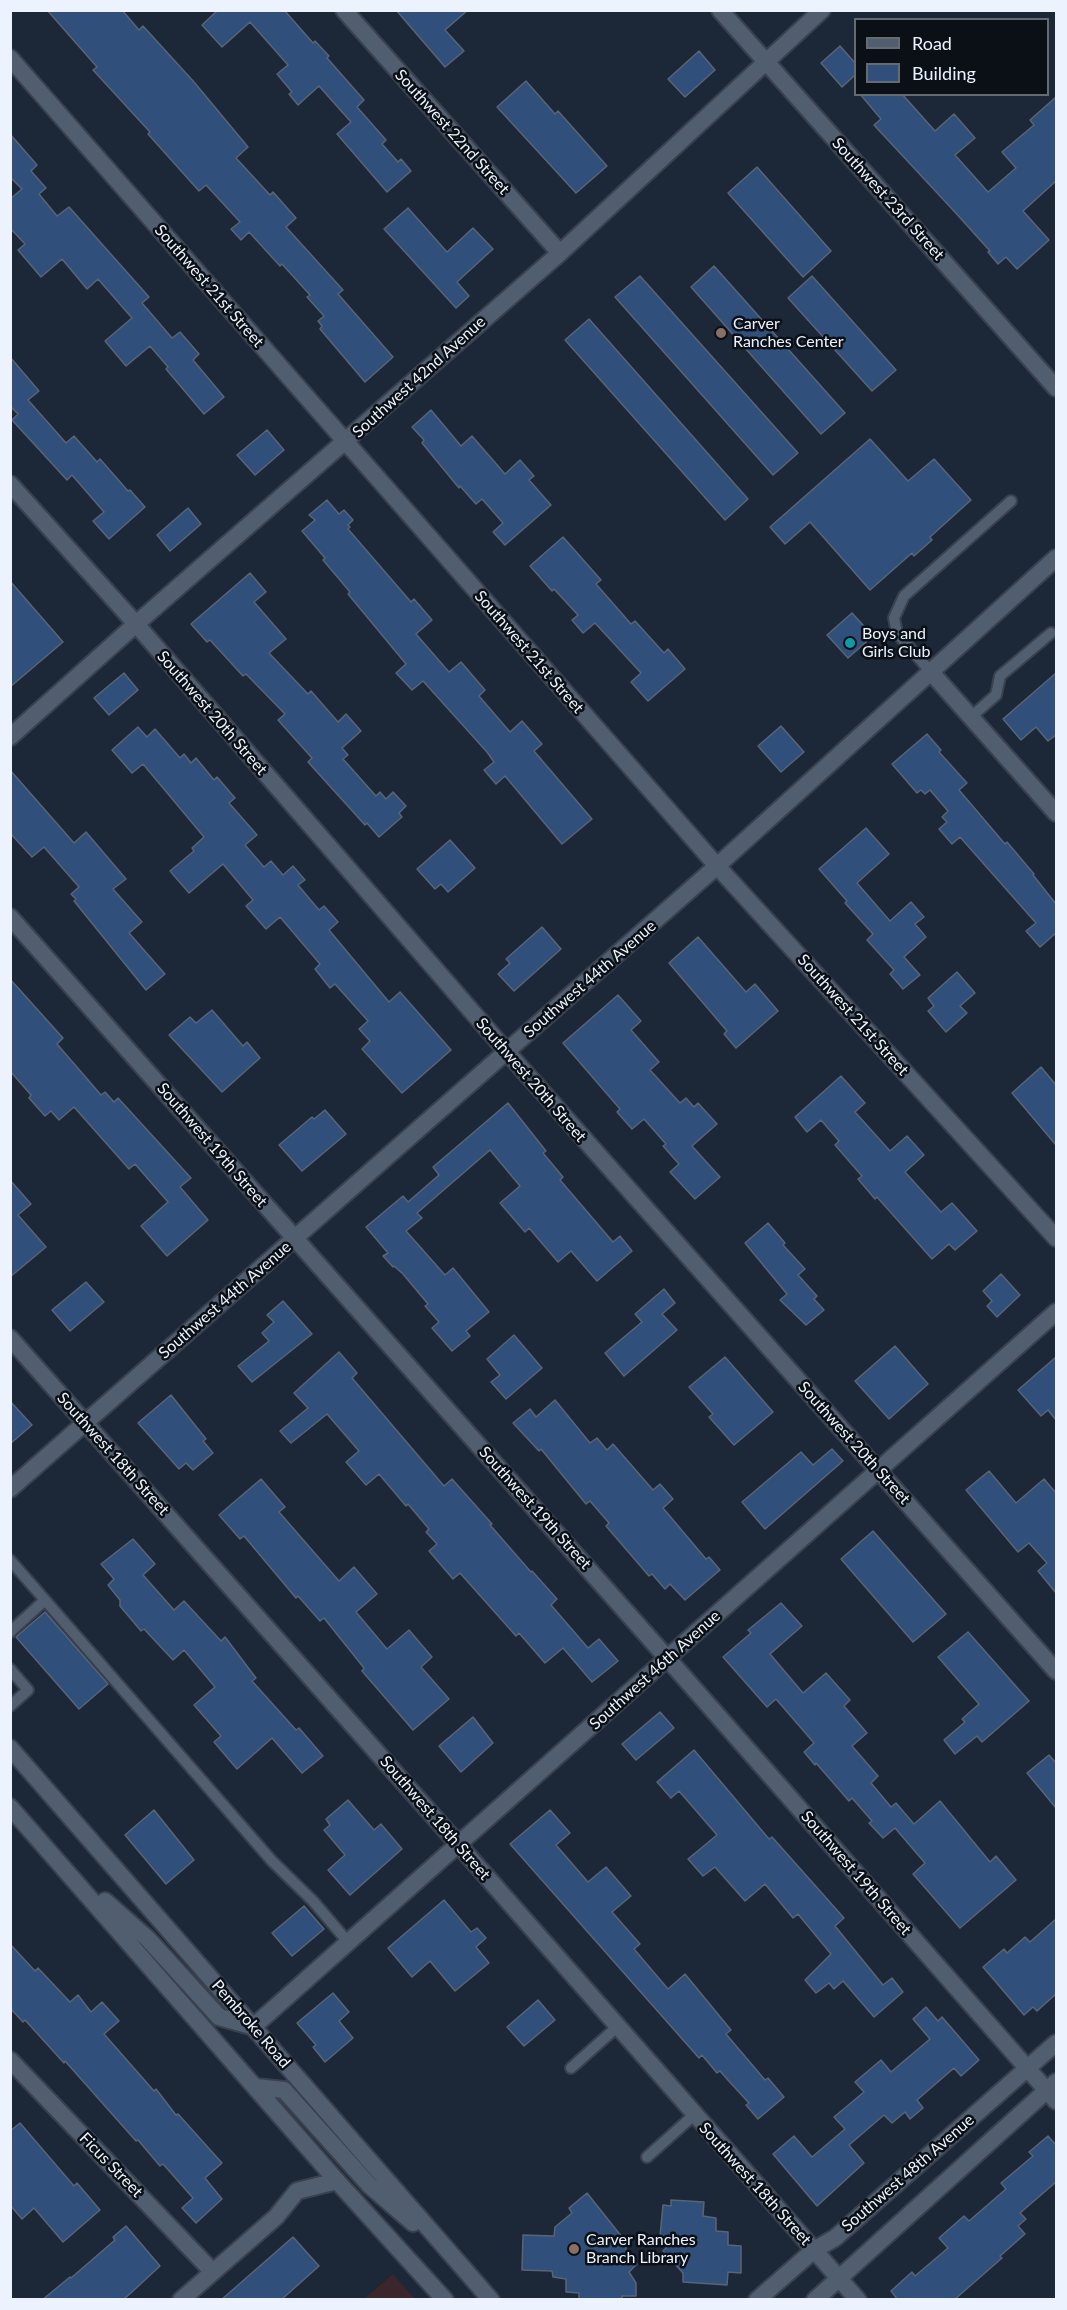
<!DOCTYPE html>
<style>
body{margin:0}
#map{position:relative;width:1067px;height:2310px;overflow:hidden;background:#1c2737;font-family:Lato,sans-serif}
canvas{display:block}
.frame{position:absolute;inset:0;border:12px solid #ecf3fe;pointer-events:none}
.legend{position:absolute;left:854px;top:18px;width:195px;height:78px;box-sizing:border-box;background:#0b1017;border:2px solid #656b73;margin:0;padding:8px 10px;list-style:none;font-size:18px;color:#ecf3fe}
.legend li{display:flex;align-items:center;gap:12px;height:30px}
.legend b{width:30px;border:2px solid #656b73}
</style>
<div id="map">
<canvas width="1067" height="2310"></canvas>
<div class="frame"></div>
<ul class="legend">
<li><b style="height:8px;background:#515e70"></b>Road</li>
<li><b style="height:16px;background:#314f7b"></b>Building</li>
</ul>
</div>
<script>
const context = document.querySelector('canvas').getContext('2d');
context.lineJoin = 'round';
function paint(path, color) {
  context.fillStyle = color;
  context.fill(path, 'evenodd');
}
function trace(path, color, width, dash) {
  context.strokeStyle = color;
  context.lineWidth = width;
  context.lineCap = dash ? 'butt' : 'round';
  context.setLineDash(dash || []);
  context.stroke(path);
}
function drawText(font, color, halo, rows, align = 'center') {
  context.font = font + ' Lato,sans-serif';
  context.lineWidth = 5;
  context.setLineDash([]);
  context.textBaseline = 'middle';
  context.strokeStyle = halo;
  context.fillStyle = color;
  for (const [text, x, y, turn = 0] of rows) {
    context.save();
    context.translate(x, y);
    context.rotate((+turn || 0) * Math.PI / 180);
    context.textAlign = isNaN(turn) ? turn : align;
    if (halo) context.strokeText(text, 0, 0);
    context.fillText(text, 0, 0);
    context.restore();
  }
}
paint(new Path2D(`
 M 393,2274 L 415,2299 L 364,2299 Z`), '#3b272b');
const building = new Path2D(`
 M 47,10 L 122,10 L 139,30 L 143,26 L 194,82 L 248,147 L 236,158 L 270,195 L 273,192 L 296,218 L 286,227 L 343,290 L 338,294 L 393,357 L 365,382 L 320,329 L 322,326 L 318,321 L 324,316 L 307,297 L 310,295 L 282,264 L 280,266 L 249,232 L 241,240 L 231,229 L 240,222 L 206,185 L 199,191 L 148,134 L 150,132 L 93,70 L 97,67 Z
 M 218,10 L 284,10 L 313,43 L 315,41 L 329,56 L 327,58 L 364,100 L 357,107 L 386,140 L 382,144 L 398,162 L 401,159 L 411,171 L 387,192 L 337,134 L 351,122 L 319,86 L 298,105 L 289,94 L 292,92 L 277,74 L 288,65 L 250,22 L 222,47 L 202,25 Z
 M 396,10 L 468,10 L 445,30 L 464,51 L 445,67 Z
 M 840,46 L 855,63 L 855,75 L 842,87 L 821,63 Z
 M 699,51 L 715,70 L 685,97 L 668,79 Z
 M 526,81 L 555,114 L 558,111 L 607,166 L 576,193 L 497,107 Z
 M 860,94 L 902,94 L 935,131 L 954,114 L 975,138 L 955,155 L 988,192 L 1016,168 L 1002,152 L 1034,125 L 1030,120 L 1056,97 L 1056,181 L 1023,211 L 1049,240 L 1017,269 L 1006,257 L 998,264 L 988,252 L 990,251 L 953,210 L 874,125 L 881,119 Z
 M 10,134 L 37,165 L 31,171 L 46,188 L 39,194 L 57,216 L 69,207 L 149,297 L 142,303 L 172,338 L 180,332 L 199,354 L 193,360 L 224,397 L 204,414 L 166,369 L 168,367 L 150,346 L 126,366 L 105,341 L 132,318 L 98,279 L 87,289 L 62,259 L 41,277 L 18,250 L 25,244 L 10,228 L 10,199 L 22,189 L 10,177 Z
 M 757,167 L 831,251 L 803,277 L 728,193 Z
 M 408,208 L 447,252 L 473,228 L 493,249 L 457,282 L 469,296 L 456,308 L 384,229 Z
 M 714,266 L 845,413 L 821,434 L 691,287 Z
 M 640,276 L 798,453 L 773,475 L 615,297 Z
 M 812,276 L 896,370 L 872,391 L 788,298 Z
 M 589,319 L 748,499 L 725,520 L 565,340 Z
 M 10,357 L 39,391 L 28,400 L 66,443 L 74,436 L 97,462 L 100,459 L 128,491 L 130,490 L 145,507 L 109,539 L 93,521 L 104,512 L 72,475 L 67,480 L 12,420 L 18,414 L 10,406 Z
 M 431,410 L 461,446 L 472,436 L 505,474 L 520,460 L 534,476 L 529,480 L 551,505 L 505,545 L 493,532 L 503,523 L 482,499 L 476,504 L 460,486 L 459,488 L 422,443 L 424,440 L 412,427 Z
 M 267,430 L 284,450 L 255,475 L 237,455 Z
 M 870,439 L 908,481 L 934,459 L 971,500 L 930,537 L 932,540 L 914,556 L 912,553 L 870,590 L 810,522 L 785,544 L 770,527 Z
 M 327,500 L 339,514 L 344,510 L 353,520 L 348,525 L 350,527 L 348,529 L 411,602 L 414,599 L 432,620 L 416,634 L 449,672 L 461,662 L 485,690 L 479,696 L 510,732 L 522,721 L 542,744 L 534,751 L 592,819 L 562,844 L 505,776 L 496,784 L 484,770 L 494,762 L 487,752 L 423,681 L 412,690 L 396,673 L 406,664 L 348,594 L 350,592 L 323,560 L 325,558 L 302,531 L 315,520 L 309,515 Z
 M 188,508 L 201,524 L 170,551 L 157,535 Z
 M 563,537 L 601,580 L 596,584 L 631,624 L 635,621 L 664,653 L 668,649 L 685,669 L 648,701 L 631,682 L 641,673 L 595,623 L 583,633 L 572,620 L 578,615 L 554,589 L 552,591 L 530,566 Z
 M 250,573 L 266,592 L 254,602 L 286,639 L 269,653 L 308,694 L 311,691 L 338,722 L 346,714 L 361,731 L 342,748 L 348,755 L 343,759 L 376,796 L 380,792 L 386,799 L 393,792 L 406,806 L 399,813 L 402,817 L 379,837 L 367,823 L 365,825 L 308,762 L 312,758 L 278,720 L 285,714 L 246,674 L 243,676 L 210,640 L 207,642 L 191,624 Z
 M 10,581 L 63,642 L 10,687 Z
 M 852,613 L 873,636 L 848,658 L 827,635 Z
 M 124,673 L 138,690 L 109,715 L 94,698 Z
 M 1056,673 L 1056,735 L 1048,741 L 1036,727 L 1021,740 L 1003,719 Z
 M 781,726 L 804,752 L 781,772 L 758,746 Z
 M 138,727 L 147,737 L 155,729 L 180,758 L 184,754 L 191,763 L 196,758 L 214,780 L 217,777 L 235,798 L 229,803 L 257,835 L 245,845 L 264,867 L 271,861 L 283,875 L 293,866 L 305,880 L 298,885 L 319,910 L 324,906 L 338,922 L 329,930 L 389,1002 L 400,992 L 451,1050 L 402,1093 L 362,1049 L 370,1041 L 359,1029 L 368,1021 L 335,984 L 330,988 L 315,969 L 320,964 L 280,917 L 266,929 L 246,906 L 253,900 L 223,864 L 189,893 L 170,871 L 194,851 L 192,848 L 204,837 L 143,764 L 132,773 L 112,750 Z
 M 927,734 L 941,750 L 939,752 L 967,783 L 959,790 L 1005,844 L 1007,842 L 1034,874 L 1033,875 L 1056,904 L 1056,933 L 1040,947 L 1026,931 L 1036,923 L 960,837 L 952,844 L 939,829 L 947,822 L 942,817 L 948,811 L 930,790 L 925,794 L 921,790 L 917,793 L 892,764 Z
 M 10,770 L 74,843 L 86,832 L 126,879 L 113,889 L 142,922 L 129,933 L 165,974 L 146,990 L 74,901 L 76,899 L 71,894 L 79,887 L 44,847 L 32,857 L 10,833 Z
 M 866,828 L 889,854 L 857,883 L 890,921 L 911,902 L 924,917 L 915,924 L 926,937 L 904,957 L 920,975 L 903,989 L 890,974 L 894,970 L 867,940 L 873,934 L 845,903 L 847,901 L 819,869 Z
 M 450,840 L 475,868 L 448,892 L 441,884 L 435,889 L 417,869 Z
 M 542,927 L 561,949 L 514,991 L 498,974 L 510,963 L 506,959 Z
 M 698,937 L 746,992 L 755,984 L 778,1011 L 736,1048 L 724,1034 L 727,1031 L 669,963 Z
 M 957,972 L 975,993 L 960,1006 L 967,1013 L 946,1032 L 928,1011 L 934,1006 L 928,998 Z
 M 10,979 L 63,1038 L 57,1044 L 101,1095 L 105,1092 L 114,1102 L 118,1098 L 191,1178 L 180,1187 L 208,1220 L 167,1256 L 141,1226 L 168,1202 L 135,1164 L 129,1169 L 74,1107 L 59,1120 L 51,1111 L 45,1116 L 29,1098 L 31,1095 L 10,1071 Z
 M 618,995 L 641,1021 L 631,1030 L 659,1062 L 650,1070 L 680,1103 L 686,1098 L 694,1107 L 698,1103 L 717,1124 L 692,1146 L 720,1177 L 695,1199 L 670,1172 L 679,1164 L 663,1146 L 666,1144 L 644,1119 L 632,1129 L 617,1112 L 620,1109 L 563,1043 Z
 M 212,1010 L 243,1046 L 247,1042 L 260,1058 L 222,1092 L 169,1035 L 190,1017 L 196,1023 Z
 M 1041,1067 L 1056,1085 L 1056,1145 L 1012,1093 Z
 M 841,1076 L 865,1103 L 855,1112 L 890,1151 L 907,1136 L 924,1155 L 905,1172 L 941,1212 L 952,1203 L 977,1231 L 955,1250 L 949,1244 L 932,1259 L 877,1197 L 875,1199 L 858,1179 L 862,1176 L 835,1145 L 839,1141 L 821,1120 L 807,1132 L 795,1117 Z
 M 508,1103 L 546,1151 L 543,1153 L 563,1177 L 560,1180 L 613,1242 L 620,1236 L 632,1251 L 597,1281 L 571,1251 L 558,1262 L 529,1228 L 525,1232 L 500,1203 L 520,1186 L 490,1150 L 417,1213 L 422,1218 L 406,1231 L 445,1275 L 453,1268 L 489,1312 L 466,1331 L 470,1336 L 452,1351 L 432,1328 L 439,1322 L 425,1306 L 428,1304 L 403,1274 L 394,1266 L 393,1267 L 383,1256 L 388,1253 L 366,1227 L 403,1196 L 408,1202 L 439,1175 L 433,1167 Z
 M 325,1110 L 346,1134 L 302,1171 L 279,1145 L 312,1117 L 314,1119 Z
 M 10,1180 L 31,1204 L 18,1215 L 46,1247 L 10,1277 Z
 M 768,1223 L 785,1243 L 783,1245 L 805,1269 L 798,1275 L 817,1296 L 814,1299 L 824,1310 L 806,1325 L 780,1300 L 787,1294 L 745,1243 Z
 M 1001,1274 L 1020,1295 L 997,1317 L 987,1306 L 992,1301 L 983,1291 Z
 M 86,1282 L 104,1302 L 70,1331 L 52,1310 Z
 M 664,1289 L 675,1303 L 662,1314 L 677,1330 L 624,1376 L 605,1353 L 642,1322 L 635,1314 Z
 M 283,1301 L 312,1334 L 252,1382 L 238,1366 L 269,1341 L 262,1333 L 274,1322 L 267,1315 Z
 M 514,1335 L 542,1368 L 506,1399 L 491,1382 L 500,1375 L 487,1359 Z
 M 895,1346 L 928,1384 L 889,1419 L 855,1381 Z
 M 339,1352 L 357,1373 L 352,1378 L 444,1486 L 452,1479 L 492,1524 L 490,1525 L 531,1572 L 532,1571 L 557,1599 L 551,1605 L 588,1648 L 599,1639 L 618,1661 L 592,1682 L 563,1648 L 545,1663 L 519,1633 L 516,1636 L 460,1573 L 453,1579 L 429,1551 L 437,1544 L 426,1532 L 429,1529 L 408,1504 L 406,1506 L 379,1474 L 366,1485 L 346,1462 L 359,1451 L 327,1414 L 291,1443 L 280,1431 L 308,1408 L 294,1393 Z
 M 725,1357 L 773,1412 L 734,1445 L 709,1417 L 713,1414 L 689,1387 Z
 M 1056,1357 L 1056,1420 L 1048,1410 L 1041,1416 L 1018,1390 Z
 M 171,1395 L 206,1439 L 203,1441 L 213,1453 L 193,1470 L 186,1463 L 179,1469 L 138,1423 Z
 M 555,1400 L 590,1443 L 597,1438 L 607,1450 L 613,1444 L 653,1490 L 660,1484 L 673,1499 L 663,1508 L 706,1559 L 709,1557 L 720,1570 L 685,1600 L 670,1584 L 665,1589 L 652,1574 L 649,1576 L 606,1526 L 609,1523 L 590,1501 L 586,1504 L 541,1449 L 539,1451 L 513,1423 L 530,1409 L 536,1417 Z
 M 10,1401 L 32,1425 L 10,1444 Z
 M 832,1449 L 843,1461 L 765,1529 L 742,1502 L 801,1452 L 813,1465 Z
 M 989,1471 L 1016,1503 L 1044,1479 L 1056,1493 L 1056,1593 L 1038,1571 L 1047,1563 L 1029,1543 L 1018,1552 L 966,1490 Z
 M 261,1479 L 285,1507 L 279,1512 L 339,1581 L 354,1567 L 377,1594 L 356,1612 L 387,1649 L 409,1630 L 432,1657 L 421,1667 L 449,1699 L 413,1730 L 362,1671 L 364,1668 L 324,1618 L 320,1621 L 298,1596 L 296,1598 L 244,1536 L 240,1539 L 219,1515 Z
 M 873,1531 L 946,1614 L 913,1642 L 841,1559 Z
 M 133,1539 L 155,1564 L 143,1575 L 174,1610 L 184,1601 L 221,1641 L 225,1637 L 256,1678 L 252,1681 L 296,1730 L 299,1728 L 323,1756 L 302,1773 L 272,1738 L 237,1769 L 214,1742 L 221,1736 L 194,1705 L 215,1687 L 184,1650 L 173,1660 L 144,1629 L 141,1631 L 120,1606 L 120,1600 L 108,1585 L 114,1579 L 101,1564 Z
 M 781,1603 L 802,1626 L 770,1654 L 803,1693 L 826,1673 L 850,1700 L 844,1706 L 867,1733 L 852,1746 L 878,1776 L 871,1783 L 891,1807 L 896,1803 L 914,1824 L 940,1801 L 990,1862 L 996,1856 L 1016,1880 L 960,1928 L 913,1874 L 925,1863 L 895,1828 L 883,1838 L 869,1823 L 872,1821 L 852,1798 L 849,1801 L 816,1763 L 815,1765 L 804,1752 L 814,1743 L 776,1699 L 767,1707 L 723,1657 L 751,1633 L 748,1630 Z
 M 45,1612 L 108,1684 L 79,1709 L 16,1637 Z
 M 968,1632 L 1029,1701 L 982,1742 L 977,1736 L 955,1754 L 944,1740 L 965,1722 L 962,1719 L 979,1704 L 938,1657 Z
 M 660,1712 L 674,1728 L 636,1760 L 622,1744 Z
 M 473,1717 L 493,1743 L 461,1772 L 439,1746 Z
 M 694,1750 L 769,1839 L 772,1837 L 844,1918 L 835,1926 L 883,1985 L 892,1978 L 903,1992 L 874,2017 L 843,1981 L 834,1989 L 829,1983 L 816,1993 L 805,1980 L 831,1954 L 798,1914 L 793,1918 L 765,1884 L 745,1901 L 715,1867 L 703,1876 L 688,1859 L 717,1835 L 679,1791 L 671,1798 L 657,1782 Z
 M 1049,1755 L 1056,1763 L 1056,1808 L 1027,1773 Z
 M 348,1800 L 374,1830 L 381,1824 L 402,1849 L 350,1895 L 328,1870 L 345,1855 L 324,1830 L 330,1825 L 326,1819 Z
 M 154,1810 L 194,1860 L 166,1884 L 125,1835 Z
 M 550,1810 L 570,1833 L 556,1845 L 588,1882 L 606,1867 L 631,1896 L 612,1912 L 640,1944 L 634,1949 L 668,1989 L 685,1974 L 731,2030 L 726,2034 L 765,2080 L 768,2078 L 784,2097 L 758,2119 L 746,2105 L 749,2103 L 727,2079 L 720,2071 L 717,2073 L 702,2055 L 699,2058 L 510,1844 Z
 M 444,1900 L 471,1932 L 477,1928 L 486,1938 L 476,1947 L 489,1963 L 455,1991 L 430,1961 L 412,1977 L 388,1948 Z
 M 304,1906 L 324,1929 L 292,1956 L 272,1933 Z
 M 1056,1919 L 1056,1994 L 1037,2011 L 1033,2007 L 1024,2015 L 983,1967 L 1004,1949 L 1007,1953 L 1025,1937 L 1030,1942 Z
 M 10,1944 L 35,1971 L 38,1968 L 70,2002 L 78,1995 L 91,2012 L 102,2002 L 119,2021 L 104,2034 L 154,2091 L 156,2089 L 176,2115 L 178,2114 L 222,2163 L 205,2178 L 222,2199 L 196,2223 L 182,2208 L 193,2198 L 163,2164 L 160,2166 L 138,2140 L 136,2141 L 65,2061 L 64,2063 L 25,2020 L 23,2022 L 10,2008 Z
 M 333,1993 L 349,2012 L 339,2021 L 353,2038 L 325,2062 L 313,2047 L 316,2045 L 297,2023 Z
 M 538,2000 L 555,2020 L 524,2046 L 507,2027 Z
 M 926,2007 L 938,2021 L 942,2017 L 979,2060 L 961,2076 L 954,2068 L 917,2100 L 923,2108 L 910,2119 L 905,2112 L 892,2123 L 884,2115 L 849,2145 L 864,2163 L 817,2206 L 773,2154 L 794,2136 L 812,2157 L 845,2129 L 834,2117 L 864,2092 L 855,2082 L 881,2060 L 891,2072 L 930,2039 L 913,2019 Z
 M 20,2123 L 74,2186 L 77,2183 L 100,2210 L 63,2242 L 34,2208 L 22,2219 L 10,2205 L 10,2131 Z
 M 1048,2136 L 1056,2145 L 1056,2182 L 1020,2213 L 1026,2219 L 1018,2226 L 1025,2234 L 1000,2256 L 1002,2258 L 954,2300 L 898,2300 L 891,2291 L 912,2272 L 915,2276 L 948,2248 L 939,2238 L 964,2216 L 969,2221 L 1006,2189 L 1001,2183 L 1033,2156 L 1029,2152 Z
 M 587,2193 L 626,2242 L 626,2252 L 637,2264 L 629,2272 L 636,2283 L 636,2296 L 622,2296 L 622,2300 L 579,2300 L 579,2293 L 566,2292 L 566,2279 L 553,2277 L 552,2271 L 522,2270 L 523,2235 L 554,2236 L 555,2227 L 572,2213 L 569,2208 Z
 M 671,2200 L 704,2202 L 703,2216 L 716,2218 L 716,2231 L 728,2232 L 728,2245 L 741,2246 L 741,2273 L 728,2272 L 727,2285 L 683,2282 L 683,2273 L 663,2251 L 676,2238 L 660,2236 L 663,2205 L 671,2206 Z
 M 126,2226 L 160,2266 L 133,2291 L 123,2300 L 42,2300 L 70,2277 L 71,2278 L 115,2240 L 113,2237 Z
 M 293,2237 L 319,2266 L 281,2300 L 221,2300 Z`);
paint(building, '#314f7b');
trace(building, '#586577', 1.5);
const service = new Path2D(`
 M 930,671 L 897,633 L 894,618 L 904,596 L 1011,501
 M 971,717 L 996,695 L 1000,676 L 1051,633
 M 10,1560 L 45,1600 L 10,1632
 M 45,1600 L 272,1861 L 313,1901 L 348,1942
 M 10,1669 L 28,1690 L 10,1706
 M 571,2068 L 617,2027
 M 647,2157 L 694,2115`);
const minor = new Path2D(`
 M 344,10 L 560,253
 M 720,10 L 1056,388
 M 10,58 L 717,866 L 1056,1238
 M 10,484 L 136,624 L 507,1052 L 1056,1671
 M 930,671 L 1056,813
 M 10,737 L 136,624 L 560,253 L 822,10
 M 10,917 L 668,1659 L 1056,2101
 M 10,1338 L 458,1844 L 858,2300
 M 10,1489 L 717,866 L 1056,558
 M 253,2027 L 1056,1312
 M 10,2060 L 212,2271
 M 181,2300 L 276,2217 L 297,2191 L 337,2181
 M 757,2300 L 814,2250 L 835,2238 L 1056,2043
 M 815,2300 L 1056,2082`);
const secondary = new Path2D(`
 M 10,1748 L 491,2300
 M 10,1807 L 337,2181 L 445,2300
 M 105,1901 L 148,1939 L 219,2017 L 251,2026
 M 256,2087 L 284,2090 L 370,2186 L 413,2223`);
trace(service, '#39414f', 14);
trace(minor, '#39414f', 20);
trace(secondary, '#39414f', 20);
trace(service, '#515e70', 10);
trace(minor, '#515e70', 16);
trace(secondary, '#515e70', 16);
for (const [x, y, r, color] of [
 [721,333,6,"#8d6e63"],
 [850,643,6,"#0f9aa8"],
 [574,2249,6,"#8d6e63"]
]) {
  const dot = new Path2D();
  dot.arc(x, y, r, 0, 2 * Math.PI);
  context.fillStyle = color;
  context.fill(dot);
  trace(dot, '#0b1017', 2);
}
drawText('16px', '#ecf3fe', '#0b1017', [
 ["Southwest 22nd Street",452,132,48],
 ["Southwest 23rd Street",888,199,48],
 ["Southwest 21st Street",209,286,49],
 ["Southwest 42nd Avenue",419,377,-42],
 ["Southwest 21st Street",529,652,49],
 ["Southwest 20th Street",212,713,49],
 ["Southwest 44th Avenue",590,979,-41],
 ["Southwest 21st Street",853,1015,48],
 ["Southwest 20th Street",531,1080,49],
 ["Southwest 19th Street",212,1145,49],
 ["Southwest 44th Avenue",225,1300,-41],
 ["Southwest 20th Street",854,1443,48],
 ["Southwest 18th Street",113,1454,48],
 ["Southwest 19th Street",535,1508,48],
 ["Southwest 46th Avenue",655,1670,-42],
 ["Southwest 18th Street",435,1818,49],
 ["Southwest 19th Street",856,1873,49],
 ["Pembroke Road",251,2024,49],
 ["Ficus Street",111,2165,46],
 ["Southwest 48th Avenue",908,2173,-41],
 ["Southwest 18th Street",755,2184,48]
]);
drawText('16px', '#ecf3fe', '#0b1017', [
 ["Carver",733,324],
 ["Ranches Center",733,342],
 ["Boys and",862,634],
 ["Girls Club",862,652],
 ["Carver Ranches",586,2240],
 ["Branch Library",586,2258]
], 'left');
</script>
